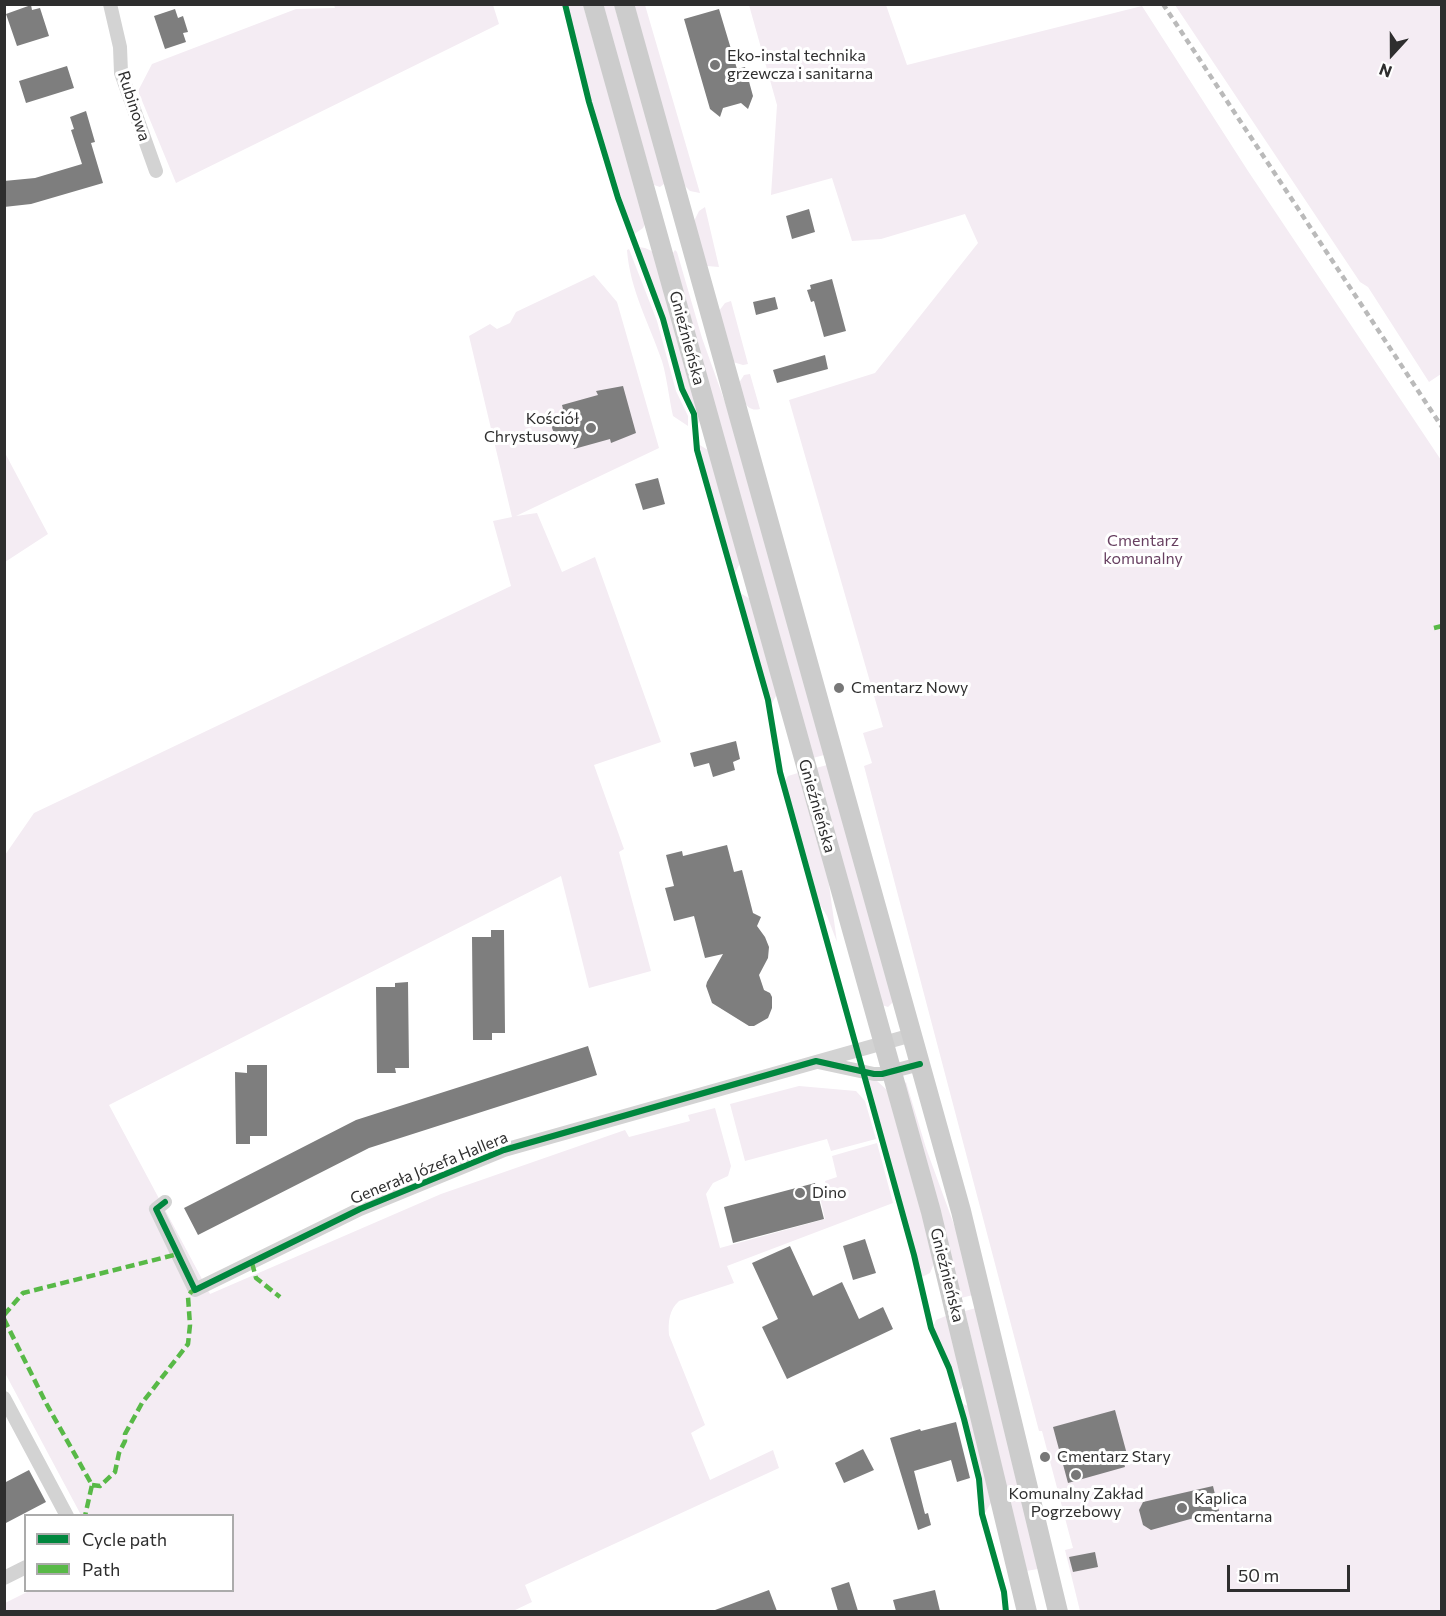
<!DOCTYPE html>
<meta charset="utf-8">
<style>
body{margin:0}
#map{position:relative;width:1446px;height:1616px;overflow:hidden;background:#fff;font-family:Commissioner,sans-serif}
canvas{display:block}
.frame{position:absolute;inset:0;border:6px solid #2e2e2e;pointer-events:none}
.legend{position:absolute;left:24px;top:1514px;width:210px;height:78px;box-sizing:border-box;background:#fff;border:2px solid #ababab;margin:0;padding:8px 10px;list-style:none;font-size:18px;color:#2e2e2e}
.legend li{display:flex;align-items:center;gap:12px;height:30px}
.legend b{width:30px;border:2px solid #ababab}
.north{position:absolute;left:1362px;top:24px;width:60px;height:60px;-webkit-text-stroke:4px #fff;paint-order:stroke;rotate:201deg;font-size:16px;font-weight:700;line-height:24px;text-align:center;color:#2e2e2e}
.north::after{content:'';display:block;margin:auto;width:21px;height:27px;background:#2e2e2e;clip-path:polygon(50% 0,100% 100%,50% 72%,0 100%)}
.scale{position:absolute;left:1227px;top:1565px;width:123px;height:27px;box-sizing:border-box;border:3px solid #2e2e2e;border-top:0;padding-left:8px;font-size:18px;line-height:21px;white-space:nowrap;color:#2e2e2e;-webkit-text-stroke:4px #fff;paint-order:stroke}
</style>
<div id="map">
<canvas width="1446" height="1616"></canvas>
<div class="frame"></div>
<ul class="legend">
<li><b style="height:8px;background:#00873e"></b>Cycle path</li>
<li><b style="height:8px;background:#58b947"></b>Path</li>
</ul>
<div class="north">N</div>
<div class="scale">50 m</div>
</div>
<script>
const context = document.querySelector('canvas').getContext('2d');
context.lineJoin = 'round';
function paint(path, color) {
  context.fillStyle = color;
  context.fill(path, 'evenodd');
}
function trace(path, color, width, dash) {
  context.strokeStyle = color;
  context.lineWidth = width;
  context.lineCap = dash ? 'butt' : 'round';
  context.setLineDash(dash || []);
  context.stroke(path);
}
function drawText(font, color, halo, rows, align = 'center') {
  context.font = font + ' Commissioner,sans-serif';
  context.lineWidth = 6;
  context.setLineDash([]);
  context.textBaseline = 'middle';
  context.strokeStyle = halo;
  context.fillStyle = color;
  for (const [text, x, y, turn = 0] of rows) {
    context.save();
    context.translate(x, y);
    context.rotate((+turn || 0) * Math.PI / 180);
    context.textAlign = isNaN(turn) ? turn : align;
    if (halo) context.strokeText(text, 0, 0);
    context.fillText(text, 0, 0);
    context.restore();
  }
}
paint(new Path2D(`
 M 334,5 L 493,5 L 499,24 L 176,183 L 138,91 L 152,64 L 296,9 L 335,8 Z
 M 567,5 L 583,5 L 646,222 L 643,228 L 633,235 L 591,101 Z
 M 601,5 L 614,5 L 664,180 L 664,184 L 660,187 L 654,185 Z
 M 634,5 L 645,5 L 700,193 L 690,191 L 684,185 Z
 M 749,5 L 886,5 L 907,65 L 1142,6 L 1248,171 L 1441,460 L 1441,1611 L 1080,1611 L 1065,1550 L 1073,1548 L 1070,1537 L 1042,1431 L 1039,1431 L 864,766 L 872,763 L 863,733 L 883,727 L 789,400 L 875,373 L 978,243 L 965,214 L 881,239 L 852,241 L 832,178 L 771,195 L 777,105 Z
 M 1175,5 L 1441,5 L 1441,374 L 1429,382 L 1368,287 L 1360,282 Z
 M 705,207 L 719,267 L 707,266 L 694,221 L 699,211 Z
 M 638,247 L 645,248 L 654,252 L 700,420 L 697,426 L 696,413 L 684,388 L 665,319 Z
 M 629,249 L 657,321 L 676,391 L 688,416 L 688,426 L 673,416 C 669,398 667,378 662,361 C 649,323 630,290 627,250 Z
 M 675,250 L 677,252 L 702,338 L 727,408 L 824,755 L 813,758 L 716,415 L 673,253 Z
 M 594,275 L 617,302 L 659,448 L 516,516 L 537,513 L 562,572 L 595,557 L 661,742 L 594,765 L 624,849 L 619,852 L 651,971 L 589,988 L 561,876 L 109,1105 L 210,1294 L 441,1194 L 625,1130 L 629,1137 L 690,1121 L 688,1115 L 715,1108 L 731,1166 L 728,1176 L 713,1183 L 706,1194 L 720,1248 L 825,1219 L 819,1193 L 828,1191 L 825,1181 L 837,1177 L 832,1156 L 877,1143 L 893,1203 L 727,1266 L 734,1283 L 679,1301 C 669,1310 668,1322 669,1335 L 705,1425 L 691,1433 L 710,1480 L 773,1450 L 779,1468 L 525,1585 L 532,1602 L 513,1611 L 5,1612 L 5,1603 L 29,1591 L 232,1590 L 232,1516 L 81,1515 L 5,1373 L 5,855 L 34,813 L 511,586 L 493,521 L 512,517 L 469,336 L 490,324 L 497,329 L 510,323 L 516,312 Z
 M 731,301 L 748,364 L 743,365 L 733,362 L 719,311 L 725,303 Z
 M 750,374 L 760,409 C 744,413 742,395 739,383 L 744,375 Z
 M 698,444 L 708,450 L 740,563 L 734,575 Z
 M 5,453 L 48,534 L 5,562 L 4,562 Z
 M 739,592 L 750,599 L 777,694 L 771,705 Z
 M 827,765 L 893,1002 L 888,1007 L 882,1005 L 816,768 Z
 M 798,773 L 828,878 L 837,942 L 827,916 L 819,903 L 785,781 L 788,776 Z
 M 868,1078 L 877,1081 L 887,1090 L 935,1261 L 930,1273 L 922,1277 Z
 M 906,1082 L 926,1148 L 957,1233 L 973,1295 L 961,1298 L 904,1084 Z
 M 799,1086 L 856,1091 L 865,1101 L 876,1139 L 831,1151 L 827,1139 L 745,1161 L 730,1104 Z
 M 976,1308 L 1038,1569 L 1026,1571 L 965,1311 Z
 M 948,1315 L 963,1381 L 962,1388 L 958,1391 L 951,1367 L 933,1327 L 936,1320 Z
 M 961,1403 L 968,1406 L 992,1501 L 985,1513 L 981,1479 Z`), '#f4ecf3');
paint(new Path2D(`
 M 31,5 L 32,10 L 40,8 L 49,36 L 17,46 L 6,14 Z
 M 175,9 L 178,18 L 183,16 L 188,32 L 183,33 L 186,42 L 165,49 L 154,16 Z
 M 719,9 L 737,69 L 745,67 L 753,96 L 748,109 L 741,103 L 723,108 L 720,117 L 710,109 L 684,19 Z
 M 67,66 L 74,88 L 26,103 L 19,81 Z
 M 86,111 L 95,142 L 91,143 L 103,183 L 31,204 L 4,207 L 4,181 L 35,178 L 82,164 L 71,130 L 74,129 L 70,117 Z
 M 809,209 L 815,232 L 792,239 L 786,216 Z
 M 832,279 L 846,331 L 824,337 L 814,301 L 811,302 L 807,290 L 811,289 L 810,285 Z
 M 775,297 L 778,309 L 756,315 L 753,302 Z
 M 825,355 L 828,369 L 777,383 L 773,370 Z
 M 623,386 L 636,433 L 611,443 L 610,439 L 574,449 L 573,445 L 563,442 L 556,438 L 552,428 L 553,421 L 563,409 L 562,405 L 598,395 L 596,391 Z
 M 658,478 L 665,504 L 643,510 L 635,484 Z
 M 736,741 L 740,759 L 733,762 L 735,770 L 713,777 L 709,763 L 694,767 L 690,753 Z
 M 727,845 L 734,872 L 742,870 L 753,913 L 761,917 L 757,926 L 765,937 L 769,947 L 768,958 L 759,975 L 764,990 L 770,993 L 772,997 L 772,1008 L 768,1018 L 754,1026 L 749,1026 L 712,1003 L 706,986 L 707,982 L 723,954 L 705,958 L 694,916 L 674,921 L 665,888 L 674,886 L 666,855 L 682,851 L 683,856 Z
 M 491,930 L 504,930 L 505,1033 L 492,1033 L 492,1040 L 473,1040 L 472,937 L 491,937 Z
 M 408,982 L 409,1068 L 395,1068 L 396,1073 L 377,1073 L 376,987 L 395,987 L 395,983 Z
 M 588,1046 L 597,1075 L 369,1148 L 198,1235 L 184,1208 L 356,1120 Z
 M 247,1065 L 267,1065 L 267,1136 L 250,1136 L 250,1144 L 236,1144 L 235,1072 L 247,1073 Z
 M 815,1183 L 824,1219 L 733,1243 L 724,1207 Z
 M 865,1239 L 876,1273 L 853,1280 L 843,1246 Z
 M 790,1246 L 813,1296 L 842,1282 L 859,1319 L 883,1307 L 893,1329 L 787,1379 L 762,1327 L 778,1319 L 752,1263 Z
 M 1115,1410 L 1128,1458 L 1123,1459 L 1125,1467 L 1068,1483 L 1053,1427 Z
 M 956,1422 L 970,1478 L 957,1482 L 951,1460 L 914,1471 L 925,1514 L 928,1513 L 931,1525 L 918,1530 L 890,1438 L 920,1429 L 921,1431 Z
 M 863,1449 L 874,1470 L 844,1483 L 835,1463 Z
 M 29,1470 L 46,1502 L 4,1524 L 4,1483 Z
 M 1213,1486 L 1219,1511 L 1151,1530 L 1143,1525 L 1139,1510 L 1143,1502 Z
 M 1095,1552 L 1098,1567 L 1073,1572 L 1069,1557 Z
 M 849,1582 L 858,1611 L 838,1611 L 831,1588 Z
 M 769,1590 L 777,1611 L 716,1611 L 715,1610 Z
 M 935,1590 L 940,1611 L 896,1611 L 893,1600 Z`), '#7e7e7e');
trace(new Path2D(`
 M 110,4 L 120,47 L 121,73 L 156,171
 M 818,1062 L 874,1074 L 882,1074 L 920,1064
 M 165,1202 L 156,1209 L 195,1290 L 360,1209 L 504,1150 L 912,1035
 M 4,1398 L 67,1516
 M 4,1578 L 26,1567`), '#d3d3d3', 14);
trace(new Path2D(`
 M 593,4 L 931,1212 L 1027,1612
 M 624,4 L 961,1211 L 1058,1612`), '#ccc', 20);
trace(new Path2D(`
 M 1163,4 L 1442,427`), '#bababa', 4.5, [6, 4.5]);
trace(new Path2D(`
 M 1434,628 L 1442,626
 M 252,1263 L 256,1278 L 280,1297
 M 4,1315 L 23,1293 L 178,1254
 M 4,1319 L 46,1403 L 92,1485 L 85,1516
 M 92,1485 L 100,1486 L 115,1472 L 119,1453 L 125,1441 L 125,1434 L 142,1403 L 188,1344 L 190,1325 L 188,1297 L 191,1292 L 195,1290`), '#58b947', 4.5, [9, 4.5]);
trace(new Path2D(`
 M 565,4 L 589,102 L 618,198 L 663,319 L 682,389 L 694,414 L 697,450 L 768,700 L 780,772 L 914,1255 L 931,1328 L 949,1368 L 964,1419 L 979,1479 L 982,1514 L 1004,1592 L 1006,1612
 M 165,1202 L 156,1209 L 195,1290 L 360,1209 L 504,1150 L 816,1061 L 874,1074 L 882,1074 L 920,1064`), '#00873e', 6);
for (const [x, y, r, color] of [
 [715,65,6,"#777"],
 [591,428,6,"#777"],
 [839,688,6,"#777"],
 [800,1193,6,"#777"],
 [1045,1457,6,"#777"],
 [1076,1475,6,"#777"],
 [1182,1508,6,"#777"]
]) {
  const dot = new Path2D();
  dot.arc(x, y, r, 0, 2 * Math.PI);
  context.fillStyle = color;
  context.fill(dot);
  trace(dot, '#fff', 2);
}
drawText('16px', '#2e2e2e', '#fff', [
 ["Eko-instal technika",727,56],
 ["grzewcza i sanitarna",727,74],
 ["Kościół",579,419,"right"],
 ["Chrystusowy",579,437,"right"],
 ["Cmentarz Nowy",851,688],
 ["Dino",812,1193],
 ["Cmentarz Stary",1057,1457],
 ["Komunalny Zakład",1076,1494,"center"],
 ["Pogrzebowy",1076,1512,"center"],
 ["Kaplica",1194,1499],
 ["cmentarna",1194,1517]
], 'left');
drawText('16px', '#2e2e2e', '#fff', [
 ["Rubinowa",134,106,72],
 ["Gnieźnieńska",687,338,75],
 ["Gnieźnieńska",817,806,74],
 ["Generała Józefa Hallera",429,1168,-22],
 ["Gnieźnieńska",947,1275,76]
]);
drawText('16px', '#673f60', '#fff', [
 ["Cmentarz",1143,541],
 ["komunalny",1143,559]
]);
</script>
